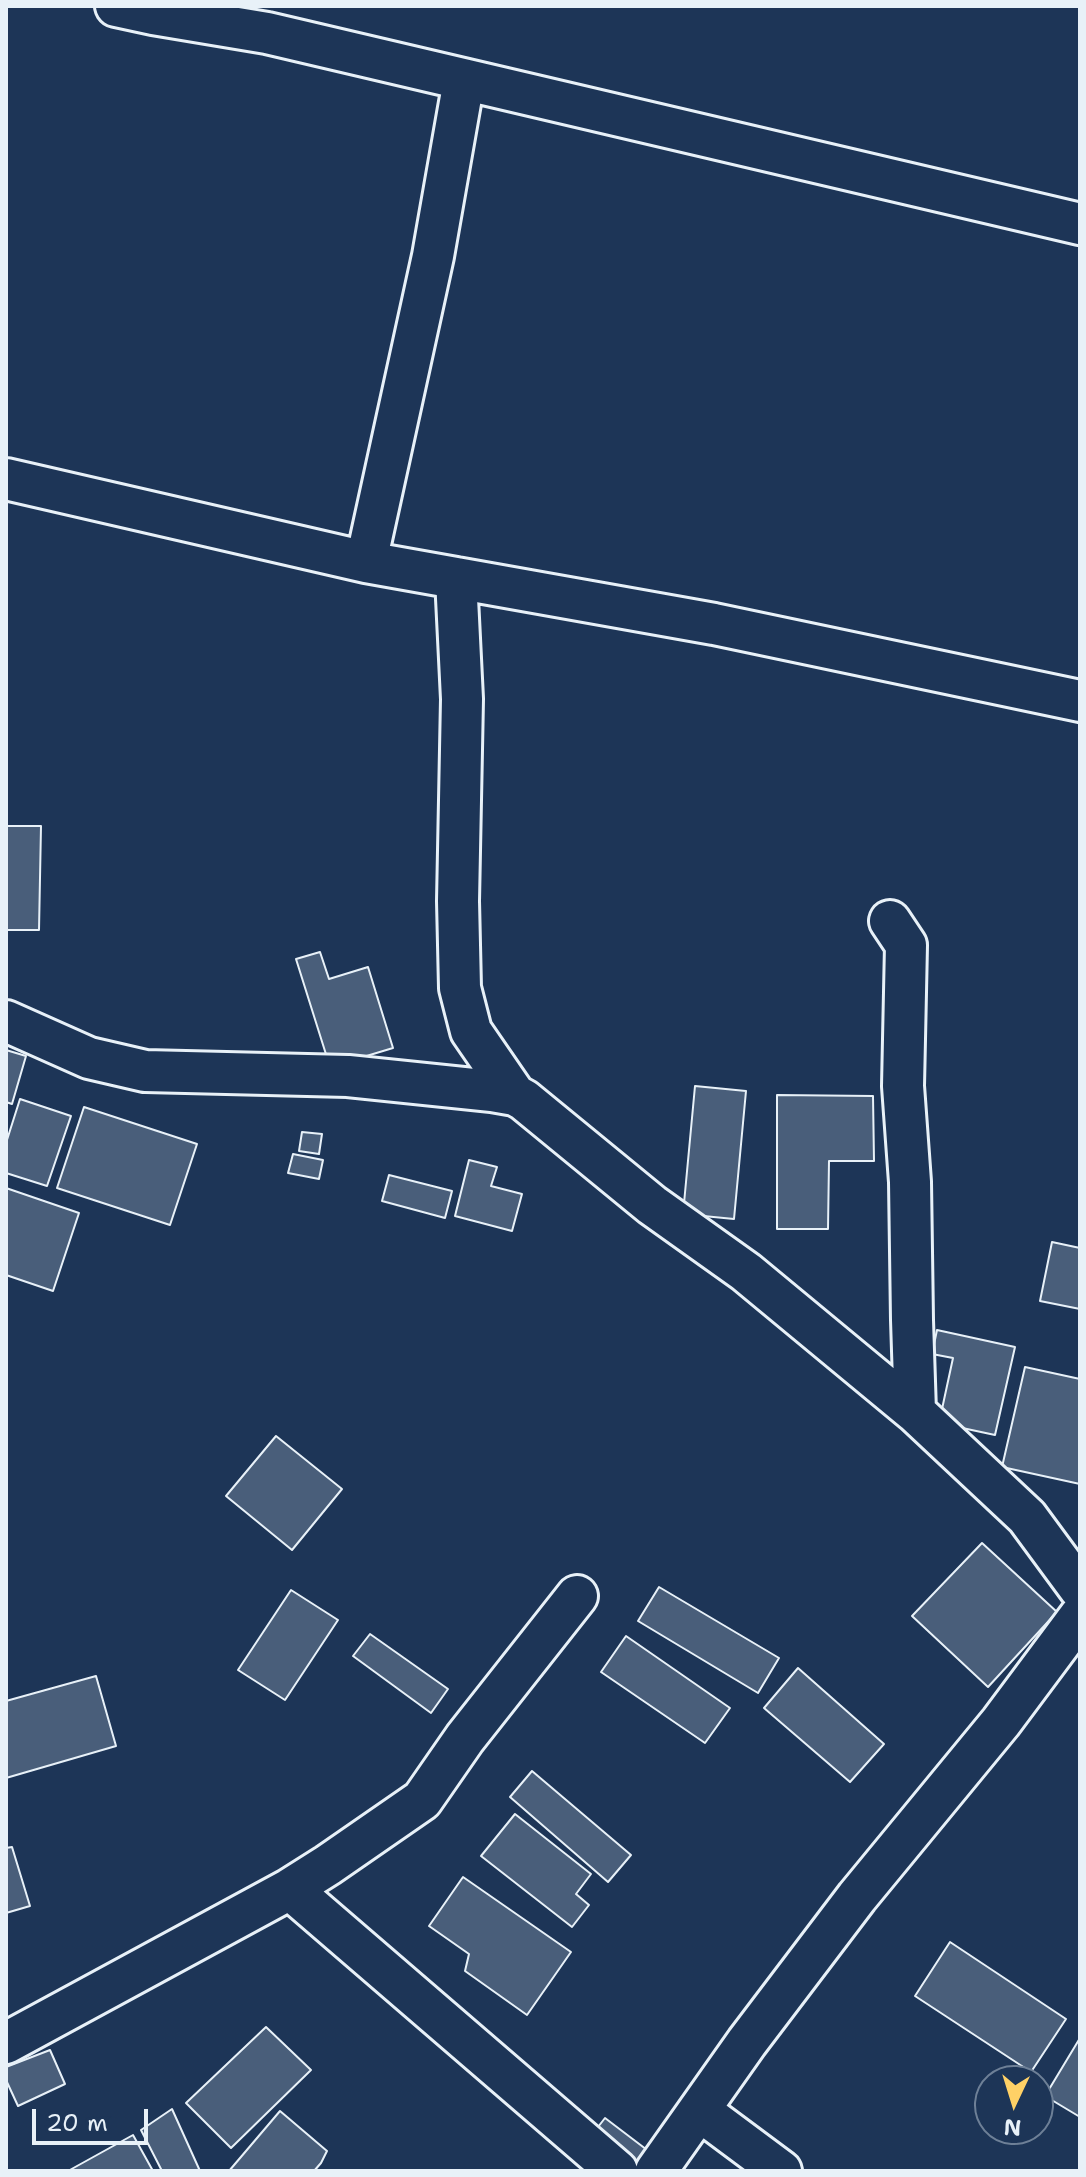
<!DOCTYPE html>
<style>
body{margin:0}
#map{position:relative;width:1086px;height:2177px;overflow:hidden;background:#1d3557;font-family:"Shantell Sans",sans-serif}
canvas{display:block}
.frame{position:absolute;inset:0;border:8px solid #e8f1f8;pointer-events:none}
.north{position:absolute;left:974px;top:2065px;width:80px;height:80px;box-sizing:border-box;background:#1d3557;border:2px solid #6e8097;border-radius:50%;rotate:184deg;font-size:22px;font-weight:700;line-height:32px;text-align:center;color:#e8f1f8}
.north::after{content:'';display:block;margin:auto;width:28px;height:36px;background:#ffd166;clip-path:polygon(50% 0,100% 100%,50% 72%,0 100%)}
.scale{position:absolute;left:32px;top:2109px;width:116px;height:36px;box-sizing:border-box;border:4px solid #e8f1f8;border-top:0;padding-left:10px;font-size:24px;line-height:28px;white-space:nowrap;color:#e8f1f8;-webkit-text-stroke:6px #1d3557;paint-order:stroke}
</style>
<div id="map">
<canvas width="1086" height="2177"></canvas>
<div class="frame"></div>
<div class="north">N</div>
<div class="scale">20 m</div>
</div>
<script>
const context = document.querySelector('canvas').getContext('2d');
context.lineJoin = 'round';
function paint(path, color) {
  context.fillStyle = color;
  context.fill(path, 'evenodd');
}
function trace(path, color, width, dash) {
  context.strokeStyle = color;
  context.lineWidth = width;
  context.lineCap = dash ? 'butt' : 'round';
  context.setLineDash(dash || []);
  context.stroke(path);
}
const building = new Path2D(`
 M 6,826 L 41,826 L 39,930 L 6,930 Z
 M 320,952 L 329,979 L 368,967 L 393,1048 L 330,1067 L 296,959 Z
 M 6,1050 L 26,1056 L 12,1104 L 6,1102 Z
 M 695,1086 L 746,1091 L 734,1219 L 683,1214 Z
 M 777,1095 L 873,1096 L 874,1161 L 829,1161 L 828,1229 L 777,1229 Z
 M 20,1099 L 71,1116 L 47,1186 L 6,1173 L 6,1143 Z
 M 84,1107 L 197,1144 L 170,1225 L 57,1188 Z
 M 302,1132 L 322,1134 L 319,1154 L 299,1151 Z
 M 293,1154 L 323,1160 L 319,1179 L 288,1173 Z
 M 469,1160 L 497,1167 L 491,1186 L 522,1194 L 512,1231 L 455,1216 Z
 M 389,1175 L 452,1191 L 445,1218 L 382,1201 Z
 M 6,1188 L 79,1213 L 53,1291 L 6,1275 Z
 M 1052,1242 L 1080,1248 L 1080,1309 L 1040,1301 Z
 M 937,1330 L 1015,1347 L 995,1435 L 939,1423 L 953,1358 L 932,1354 Z
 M 1025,1367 L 1080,1379 L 1080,1484 L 1002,1467 Z
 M 276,1436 L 342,1489 L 292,1550 L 226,1496 Z
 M 982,1543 L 1057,1612 L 988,1687 L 912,1616 Z
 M 659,1587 L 779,1658 L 758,1693 L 638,1621 Z
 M 291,1590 L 338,1620 L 285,1700 L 238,1670 Z
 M 370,1634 L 448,1689 L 431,1713 L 353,1656 Z
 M 626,1636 L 730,1708 L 705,1743 L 601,1672 Z
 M 798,1668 L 884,1744 L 850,1782 L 764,1708 Z
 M 96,1676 L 116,1746 L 6,1778 L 6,1701 Z
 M 532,1771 L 631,1855 L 608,1882 L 510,1797 Z
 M 515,1814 L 591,1874 L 576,1894 L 589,1905 L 572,1927 L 481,1856 Z
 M 12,1847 L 30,1906 L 6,1913 L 6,1848 Z
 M 463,1877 L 571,1952 L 527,2015 L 465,1971 L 469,1954 L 429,1926 Z
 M 950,1942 L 1066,2019 L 1031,2072 L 915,1996 Z
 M 266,2027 L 311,2070 L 231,2148 L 186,2103 Z
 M 1080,2038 L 1080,2117 L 1045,2096 Z
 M 50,2050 L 65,2084 L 18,2106 L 6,2080 L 6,2067 Z
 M 172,2109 L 200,2171 L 162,2171 L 141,2130 Z
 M 280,2111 L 327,2151 L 321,2163 L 314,2171 L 229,2171 Z
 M 605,2118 L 655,2156 L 637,2171 L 591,2136 Z
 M 133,2135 L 153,2171 L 68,2171 Z`);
paint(building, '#495e7a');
trace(building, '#e8f1f8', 2);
const minor = new Path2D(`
 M 116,6 L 153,14 L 267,33 L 1080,224
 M 6,479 L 366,562 L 714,624 L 1080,701
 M 366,562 L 433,256 L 464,80
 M 456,578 L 462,699 L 458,901 L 460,988 L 471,1031 L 515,1095
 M 890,921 L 906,945 L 903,1086 L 910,1182 L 912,1320 L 915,1412
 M 6,1021 L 89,1058 L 145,1071 L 348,1076 L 492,1091 L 515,1095 L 524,1100 L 652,1205 L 746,1272 L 915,1412 L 1027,1517 L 1080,1589
 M 290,1889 L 617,2171
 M 6,2043 L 290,1889 L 328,1865 L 422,1800 L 465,1738 L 577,1596
 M 699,2110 L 781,2171
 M 656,2171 L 747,2042 L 857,1897 L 1001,1722 L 1080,1616`);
trace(minor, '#e8f1f8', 46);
trace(minor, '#1d3557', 40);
</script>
